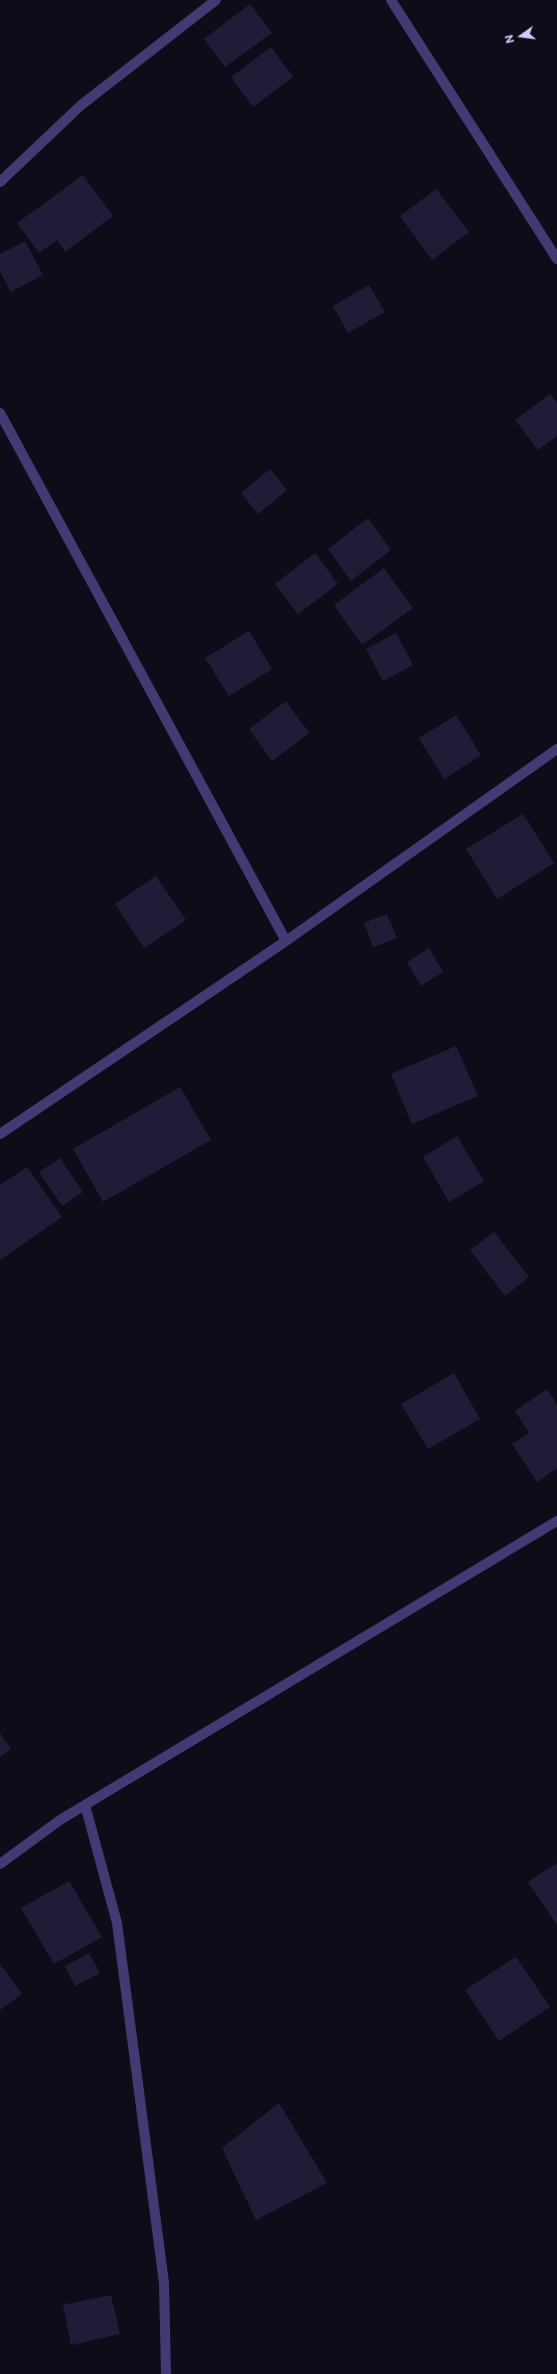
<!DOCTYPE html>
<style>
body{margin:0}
#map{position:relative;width:557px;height:2374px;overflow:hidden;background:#0f0c19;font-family:Commissioner,sans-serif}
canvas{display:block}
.north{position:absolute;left:501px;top:16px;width:40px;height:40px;-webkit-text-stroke:3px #0f0c19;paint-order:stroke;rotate:256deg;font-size:11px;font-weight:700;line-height:16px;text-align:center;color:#d1cbf9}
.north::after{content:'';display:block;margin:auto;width:14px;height:18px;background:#d1cbf9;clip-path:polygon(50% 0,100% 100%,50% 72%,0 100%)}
</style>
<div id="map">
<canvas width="557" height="2374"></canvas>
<div class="north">N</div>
</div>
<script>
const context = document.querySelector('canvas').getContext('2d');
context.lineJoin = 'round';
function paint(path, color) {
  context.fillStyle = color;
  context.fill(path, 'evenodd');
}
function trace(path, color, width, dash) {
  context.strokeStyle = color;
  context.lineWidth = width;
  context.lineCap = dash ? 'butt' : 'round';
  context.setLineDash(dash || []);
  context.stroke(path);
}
paint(new Path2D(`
 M 250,4 L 272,33 L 225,67 L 204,39 Z
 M 271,47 L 293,77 L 253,107 L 231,77 Z
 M 83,175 L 113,216 L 65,252 L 57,240 L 39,253 L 17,223 Z
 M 436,189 L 469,232 L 432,260 L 400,216 Z
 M 25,241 L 43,275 L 11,292 L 0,272 L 0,254 Z
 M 369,285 L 385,312 L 348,333 L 333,306 Z
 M 550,394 L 557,403 L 557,436 L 538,450 L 515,420 Z
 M 270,469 L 287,490 L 258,514 L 241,493 Z
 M 368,518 L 391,550 L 351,581 L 328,549 Z
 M 315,553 L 338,584 L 298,614 L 275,584 Z
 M 384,568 L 413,608 L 362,645 L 334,605 Z
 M 249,631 L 272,669 L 229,696 L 205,658 Z
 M 396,633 L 413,665 L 383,681 L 366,649 Z
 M 286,701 L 309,733 L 272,761 L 249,729 Z
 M 456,715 L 481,755 L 444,779 L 419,738 Z
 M 523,814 L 554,863 L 497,899 L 466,849 Z
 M 156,876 L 186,920 L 144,948 L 115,904 Z
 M 387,914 L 397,938 L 373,947 L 364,923 Z
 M 429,948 L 443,972 L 421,986 L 407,962 Z
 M 456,1046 L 478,1096 L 412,1124 L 391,1074 Z
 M 180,1087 L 211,1140 L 103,1202 L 73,1149 Z
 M 457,1136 L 484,1181 L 449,1202 L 423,1157 Z
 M 60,1158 L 83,1192 L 62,1206 L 39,1172 Z
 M 27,1167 L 62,1217 L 0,1260 L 0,1185 Z
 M 494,1232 L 529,1277 L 505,1296 L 470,1250 Z
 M 454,1373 L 480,1419 L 428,1449 L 401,1404 Z
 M 547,1389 L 557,1405 L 557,1468 L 537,1482 L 512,1444 L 529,1433 L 515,1411 Z
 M 0,1733 L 11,1749 L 0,1757 Z
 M 557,1863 L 557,1925 L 528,1882 Z
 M 69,1881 L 102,1937 L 54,1964 L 21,1908 Z
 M 89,1953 L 100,1973 L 75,1986 L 65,1966 Z
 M 516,1957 L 550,2007 L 499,2041 L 465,1990 Z
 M 0,1964 L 22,1994 L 0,2010 Z
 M 279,2103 L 327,2183 L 256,2220 L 222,2148 Z
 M 111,2295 L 120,2334 L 71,2345 L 63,2305 Z`), '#211b38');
trace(new Path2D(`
 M 391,0 L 557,259
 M 0,182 L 80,106 L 216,0
 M 0,413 L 286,941
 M 0,1134 L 286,941 L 557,749
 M 85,1805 L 117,1923 L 164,2283 L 166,2374
 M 0,1864 L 60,1820 L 557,1521`), '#403c73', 10);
</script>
